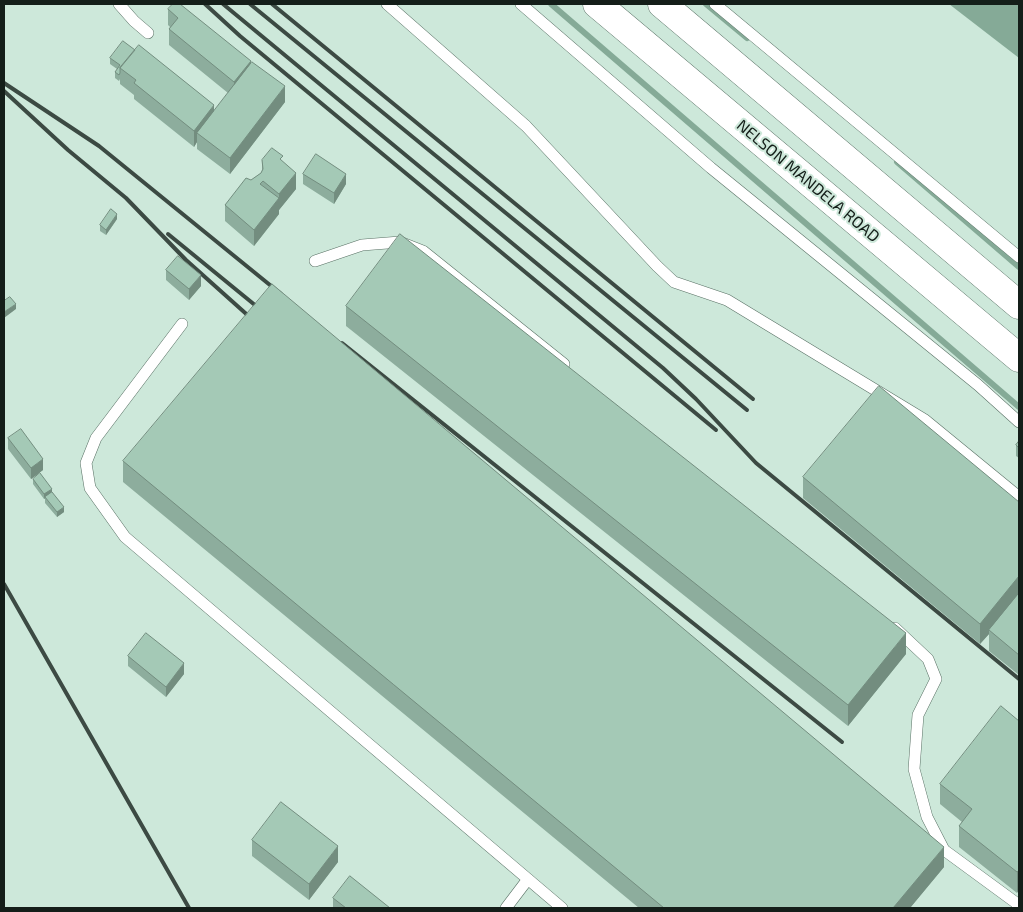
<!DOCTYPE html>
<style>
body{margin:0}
#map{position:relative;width:1023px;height:912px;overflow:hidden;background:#cde8da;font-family:"Exo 2",sans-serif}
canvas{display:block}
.frame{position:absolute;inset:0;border:5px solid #141e19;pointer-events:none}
</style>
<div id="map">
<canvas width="1023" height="912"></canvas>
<div class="frame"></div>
</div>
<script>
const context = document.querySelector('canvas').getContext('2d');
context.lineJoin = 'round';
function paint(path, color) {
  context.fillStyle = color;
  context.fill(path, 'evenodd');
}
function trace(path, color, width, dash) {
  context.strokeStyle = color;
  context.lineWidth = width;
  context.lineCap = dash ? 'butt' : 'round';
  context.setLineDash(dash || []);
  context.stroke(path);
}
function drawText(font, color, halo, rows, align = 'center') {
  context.font = font + ' "Exo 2",sans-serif';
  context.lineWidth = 4;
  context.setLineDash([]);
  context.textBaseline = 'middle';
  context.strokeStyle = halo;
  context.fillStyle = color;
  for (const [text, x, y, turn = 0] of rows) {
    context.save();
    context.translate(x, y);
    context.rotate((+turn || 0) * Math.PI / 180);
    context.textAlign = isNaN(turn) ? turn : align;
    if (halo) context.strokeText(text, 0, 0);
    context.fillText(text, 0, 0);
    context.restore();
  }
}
paint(new Path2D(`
 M 949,4 L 1019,4 L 1019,58 Z`), '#85aa97');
trace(new Path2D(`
 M 551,4 L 1019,407
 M 706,4 L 747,38
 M 897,162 L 1019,267`), '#85aa97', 6);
const lane = new Path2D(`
 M 119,4 L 134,21 L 148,33
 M 387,4 L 526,126 L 657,266 L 674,282 L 727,300 L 925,420 L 1019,497
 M 521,4 L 711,168 L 978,385 L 1019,422
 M 715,4 L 1019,257
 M 315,261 L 362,245 L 400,242 L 423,251 L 564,364
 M 182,324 L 96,438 L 86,463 L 90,488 L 125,537 L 562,908
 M 895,628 L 928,659 L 936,679 L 918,715 L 914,769 L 927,817 L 944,850 L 1019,905
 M 506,908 L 528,879`);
const secondary = new Path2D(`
 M 597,4 L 1019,358
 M 662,4 L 1019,305`);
trace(lane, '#597165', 12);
trace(secondary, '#597165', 29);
trace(lane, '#fff', 11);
trace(secondary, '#fff', 28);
trace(new Path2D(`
 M 205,4 L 240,36 L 716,430
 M 223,4 L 663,368 L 696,399 L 756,463 L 1019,679
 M 250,4 L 747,410
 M 272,4 L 753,399
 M 4,83 L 99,146 L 281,294
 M 4,91 L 68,150 L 126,198 L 186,260 L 253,320
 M 168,234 L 261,310
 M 342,343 L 842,742
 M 4,584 L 189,908`), '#3c4a43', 4);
paint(new Path2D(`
 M 168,9 L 251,63 L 285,102 L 230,174 L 197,149 L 197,142 L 194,147 L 134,99 L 134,95 L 120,84 L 120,79 L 119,81 L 115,78 L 115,72 L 117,69 L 110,64 L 110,58 L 214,111 L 228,93 L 169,45 L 169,29 L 170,27 L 168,25 Z
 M 262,160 L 283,162 L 296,189 L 279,210 L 279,214 L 254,246 L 225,221 L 225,205 L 251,180 L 261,173 L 262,170 Z
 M 303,174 L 346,184 L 334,204 L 303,184 Z
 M 117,219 L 106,235 L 100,231 L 100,225 Z
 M 166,270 L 201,286 L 189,300 L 166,280 Z
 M 346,306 L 906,654 L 848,726 L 346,326 Z
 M 8,438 L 43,470 L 31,479 L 8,449 Z
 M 1019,441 L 1019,458 L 1016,456 L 1016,445 Z
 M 123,461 L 944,867 L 910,908 L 639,908 L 123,482 Z
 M 803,477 L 1019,502 L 1019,675 L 989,651 L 989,634 L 980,644 L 803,498 Z
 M 33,479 L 52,492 L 64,512 L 57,517 L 45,503 L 45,499 L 44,499 L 33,484 Z
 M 128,656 L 184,674 L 166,697 L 128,666 Z
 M 1019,721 L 1017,893 L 959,847 L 959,826 L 962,822 L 940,804 L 940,784 Z
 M 252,840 L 338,862 L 309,900 L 252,856 Z
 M 333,898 L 390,908 L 333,908 Z`), '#8dad9d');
paint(new Path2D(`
 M 251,61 L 251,77 L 234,98 L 234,82 Z
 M 285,86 L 285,102 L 230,174 L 230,158 Z
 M 214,105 L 214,121 L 197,133 L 197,142 L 194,147 L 194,131 Z
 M 296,173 L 296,189 L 279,210 L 279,214 L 254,246 L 254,230 L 279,198 L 279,194 Z
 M 346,174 L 346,184 L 334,204 L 334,193 Z
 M 117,214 L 117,219 L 106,235 L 106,230 Z
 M 201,275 L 201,286 L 189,300 L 189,289 Z
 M 16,304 L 16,309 L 4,318 L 4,312 Z
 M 43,459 L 43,470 L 31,479 L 31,468 Z
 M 52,489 L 52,494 L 45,497 L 44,499 L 44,494 Z
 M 64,507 L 64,512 L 57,517 L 57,512 Z
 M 1019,576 L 1019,597 L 989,630 L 989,634 L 980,644 L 980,624 Z
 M 906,633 L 906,654 L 848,726 L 848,705 Z
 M 184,663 L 184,674 L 166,697 L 166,687 Z
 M 338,846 L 338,862 L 309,900 L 309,884 Z
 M 944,847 L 944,867 L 910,908 L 893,908 Z
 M 1019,870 L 1019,890 L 1017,893 L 1017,872 Z`), '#738d7f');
const building = new Path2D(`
 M 173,4 L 180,4 L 251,61 L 234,82 L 169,29 L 178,18 L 168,9 Z
 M 123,41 L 135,50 L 120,68 L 120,73 L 119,75 L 115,72 L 120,65 L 110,58 Z
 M 139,45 L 214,105 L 194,131 L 134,83 L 136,80 L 120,68 Z
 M 252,62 L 285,86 L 230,158 L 197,133 Z
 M 272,148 L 283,156 L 280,159 L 296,173 L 279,194 L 263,181 L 260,184 L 279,198 L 254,230 L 225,205 L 246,178 L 251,180 L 261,173 L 263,169 L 262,160 Z
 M 316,154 L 346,174 L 334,193 L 303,174 Z
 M 111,209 L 117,214 L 106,230 L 100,225 Z
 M 400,234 L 906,633 L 848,705 L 346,306 Z
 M 178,256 L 201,275 L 189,289 L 166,270 Z
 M 272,284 L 944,847 L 893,908 L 664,908 L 123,461 Z
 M 10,297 L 16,304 L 4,312 L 4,301 Z
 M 879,386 L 1019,502 L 1019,576 L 980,624 L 803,477 Z
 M 21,429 L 43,459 L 31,468 L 8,438 Z
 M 1019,441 L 1019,448 L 1016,445 Z
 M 40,473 L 52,489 L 44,494 L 33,479 Z
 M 52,492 L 64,507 L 57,512 L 45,497 Z
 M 1019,593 L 1019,655 L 989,630 Z
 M 146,633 L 184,663 L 166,687 L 128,656 Z
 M 1001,706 L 1019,721 L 1019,870 L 1017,872 L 959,826 L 972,809 L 940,784 Z
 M 281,802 L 338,846 L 309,884 L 252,840 Z
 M 350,876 L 390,908 L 346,908 L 333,898 Z`);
paint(building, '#a4c9b6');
trace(building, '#738d7f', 1);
drawText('16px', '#141e19', '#cde8da', [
 ["NELSON MANDELA ROAD",808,181,40]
]);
</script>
